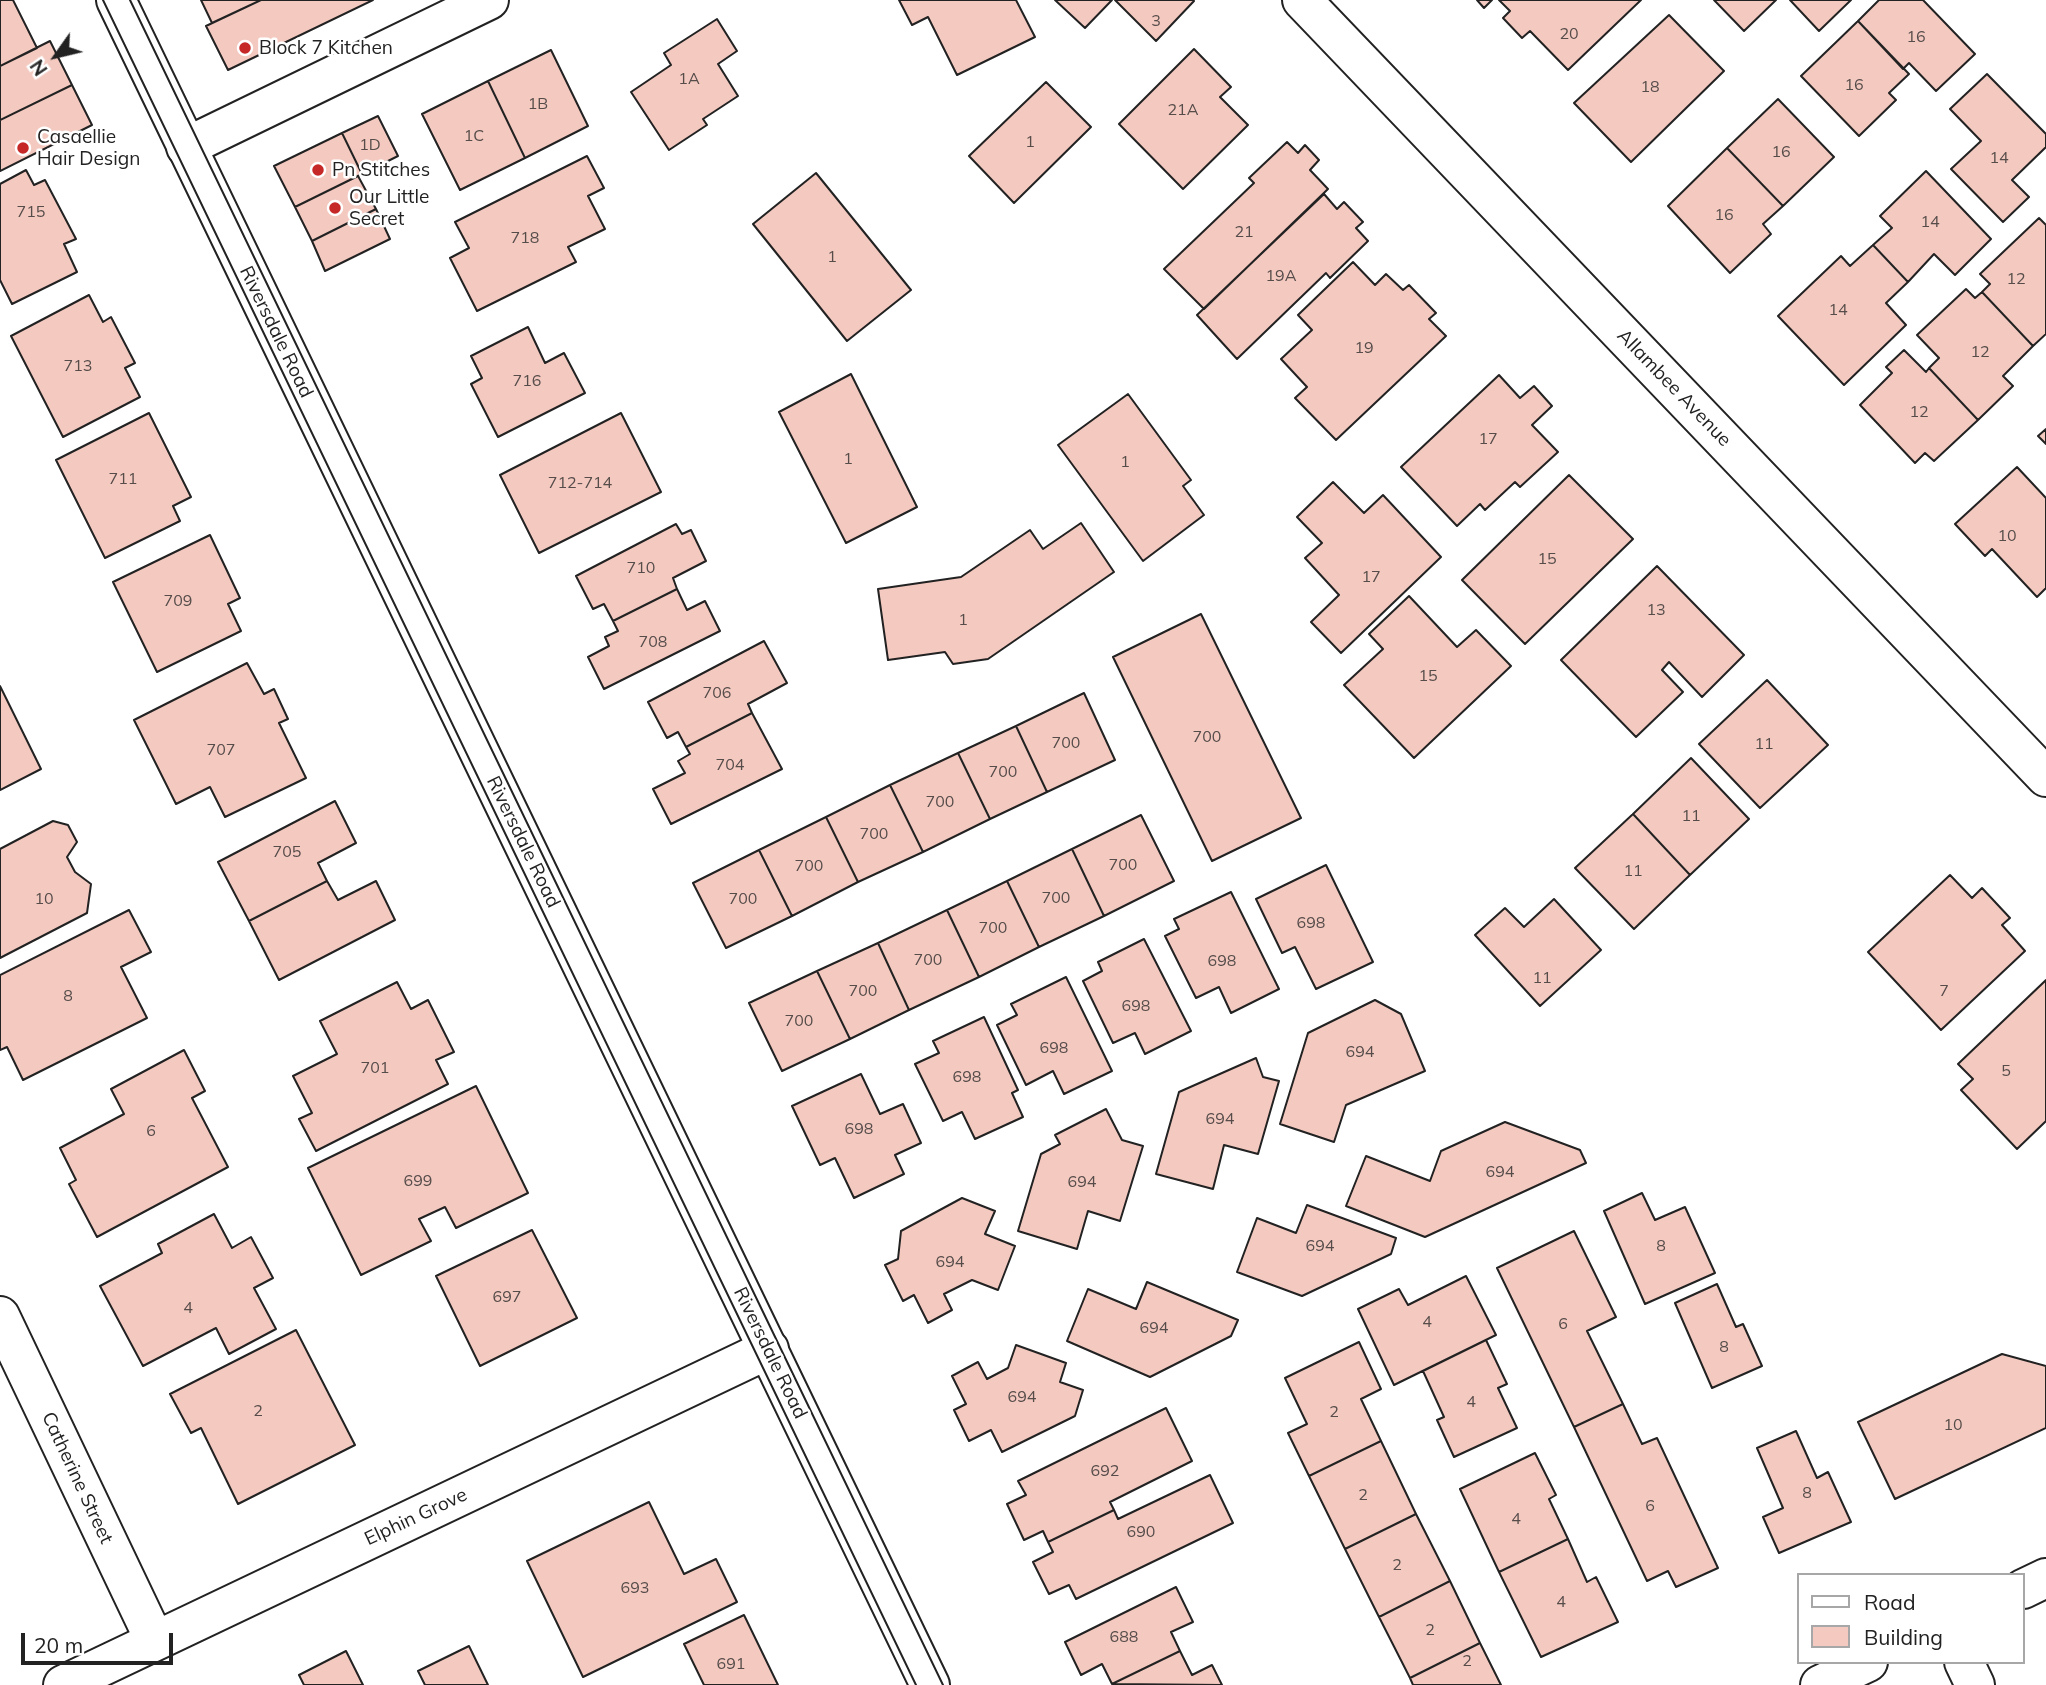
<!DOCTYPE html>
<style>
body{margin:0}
#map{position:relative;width:2046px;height:1685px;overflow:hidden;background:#fff;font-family:Mulish,sans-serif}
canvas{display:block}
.legend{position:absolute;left:1797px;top:1573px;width:228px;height:91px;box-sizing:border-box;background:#fff;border:2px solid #a7a7a7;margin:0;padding:9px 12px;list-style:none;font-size:21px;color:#222}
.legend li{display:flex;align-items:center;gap:14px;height:35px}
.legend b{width:35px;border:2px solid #a7a7a7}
.north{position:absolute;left:21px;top:21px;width:70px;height:70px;-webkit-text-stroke:5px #fff;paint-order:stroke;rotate:236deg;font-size:19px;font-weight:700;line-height:28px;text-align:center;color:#222}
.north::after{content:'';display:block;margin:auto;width:24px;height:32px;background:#222;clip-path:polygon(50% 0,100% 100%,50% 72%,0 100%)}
.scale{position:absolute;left:21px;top:1633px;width:152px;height:32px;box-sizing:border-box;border:4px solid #222;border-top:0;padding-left:9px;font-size:21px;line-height:24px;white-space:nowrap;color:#222;-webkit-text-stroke:5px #fff;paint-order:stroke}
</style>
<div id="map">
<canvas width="2046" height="1685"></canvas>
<ul class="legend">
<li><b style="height:9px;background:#fff"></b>Road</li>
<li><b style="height:19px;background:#f3c9c0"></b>Building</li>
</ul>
<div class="north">N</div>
<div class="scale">20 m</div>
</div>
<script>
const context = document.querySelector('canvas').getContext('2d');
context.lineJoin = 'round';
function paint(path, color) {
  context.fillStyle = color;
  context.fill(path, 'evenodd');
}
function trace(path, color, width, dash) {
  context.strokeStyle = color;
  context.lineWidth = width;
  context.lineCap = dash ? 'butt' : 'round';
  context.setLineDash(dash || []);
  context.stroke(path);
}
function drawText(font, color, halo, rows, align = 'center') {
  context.font = font + ' Mulish,sans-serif';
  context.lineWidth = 5;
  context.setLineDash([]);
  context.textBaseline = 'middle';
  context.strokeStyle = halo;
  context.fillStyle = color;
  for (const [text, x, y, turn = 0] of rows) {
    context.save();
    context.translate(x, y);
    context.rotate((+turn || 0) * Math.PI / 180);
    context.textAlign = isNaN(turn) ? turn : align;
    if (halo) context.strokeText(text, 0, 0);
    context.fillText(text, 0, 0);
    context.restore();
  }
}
const building = new Path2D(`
 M 0,0 L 13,0 L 37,48 L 0,66 Z
 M 201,0 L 261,0 L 212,23 Z
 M 261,0 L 373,0 L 228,70 L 206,26 Z
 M 899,0 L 1016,0 L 1035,37 L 957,75 L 928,17 L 912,25 Z
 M 1055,0 L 1112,0 L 1085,28 Z
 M 1115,0 L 1193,0 L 1194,1 L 1156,41 Z
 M 1477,0 L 1492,0 L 1484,8 Z
 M 1499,0 L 1641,0 L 1568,70 L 1530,31 L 1522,38 L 1503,18 L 1510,11 Z
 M 1714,0 L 1776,0 L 1744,31 Z
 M 1790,0 L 1851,0 L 1819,31 Z
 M 1879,0 L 1923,0 L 1975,54 L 1936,91 L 1909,63 L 1903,69 L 1858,21 Z
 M 1669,15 L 1724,71 L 1631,162 L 1574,103 Z
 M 717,19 L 737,51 L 718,64 L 738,96 L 703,119 L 707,125 L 669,150 L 631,92 L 671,65 L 664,53 Z
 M 1858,21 L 1909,74 L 1889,93 L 1896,100 L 1859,136 L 1801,76 Z
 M 50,41 L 72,85 L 0,120 L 0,66 Z
 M 1194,49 L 1231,87 L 1220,97 L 1248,125 L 1183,189 L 1119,124 Z
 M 551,50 L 588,126 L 525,158 L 488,81 Z
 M 1987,74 L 2046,134 L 2046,147 L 2012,180 L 2029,197 L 2003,222 L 1951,169 L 1981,141 L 1950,109 Z
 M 488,81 L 525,158 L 460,190 L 422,114 Z
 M 1046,82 L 1091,127 L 1014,203 L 969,156 Z
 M 72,85 L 92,125 L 0,171 L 0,120 Z
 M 1778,99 L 1834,157 L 1783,206 L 1727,148 Z
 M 378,116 L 398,156 L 362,174 L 342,133 Z
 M 342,133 L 362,174 L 295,207 L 274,166 Z
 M 1287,142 L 1298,153 L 1305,145 L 1319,160 L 1310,170 L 1328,189 L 1204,309 L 1164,269 L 1254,183 L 1249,178 Z
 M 1727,148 L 1783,206 L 1763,224 L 1771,234 L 1730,273 L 1668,206 Z
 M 587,156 L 604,188 L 588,196 L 605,229 L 568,247 L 576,262 L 477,311 L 450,258 L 469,248 L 455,222 Z
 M 26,170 L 34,185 L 45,180 L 76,239 L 64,244 L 77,272 L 12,304 L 0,280 L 0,184 Z
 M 1926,171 L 1991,239 L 1955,275 L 1934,254 L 1908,282 L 1873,245 L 1892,228 L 1880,216 Z
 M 816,173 L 911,290 L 847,341 L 753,224 Z
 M 358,176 L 376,209 L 312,241 L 295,207 Z
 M 1324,194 L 1337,209 L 1344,202 L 1363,222 L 1356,228 L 1368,241 L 1330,278 L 1326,273 L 1237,359 L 1197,315 Z
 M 376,209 L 390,239 L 325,271 L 312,241 Z
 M 2039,218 L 2046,225 L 2046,334 L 2033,346 L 1982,292 L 1990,284 L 1980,274 Z
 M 1873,245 L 1908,282 L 1886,303 L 1906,325 L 1844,385 L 1778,316 L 1841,256 L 1850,266 Z
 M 1353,262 L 1375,285 L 1386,274 L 1403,290 L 1409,285 L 1436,313 L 1429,319 L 1446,336 L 1336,440 L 1295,398 L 1307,387 L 1281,359 L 1312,330 L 1298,315 Z
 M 1966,289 L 1975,298 L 1982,292 L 2033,346 L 2003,376 L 2013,386 L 1978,420 L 1929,368 L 1939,358 L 1917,335 Z
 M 89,295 L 103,322 L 111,317 L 135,363 L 125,368 L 140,397 L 63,437 L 11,336 Z
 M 528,327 L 545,363 L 564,353 L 585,393 L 498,437 L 471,384 L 482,378 L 471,356 Z
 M 1904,350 L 1926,372 L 1929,368 L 1978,420 L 1934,461 L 1925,453 L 1915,463 L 1860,405 L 1892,373 L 1886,367 Z
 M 851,374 L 917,507 L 846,543 L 779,412 Z
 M 1499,375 L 1520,398 L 1534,386 L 1552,406 L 1532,425 L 1558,452 L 1520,487 L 1515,482 L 1485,510 L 1480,504 L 1457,526 L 1401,467 Z
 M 1128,394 L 1191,480 L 1183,486 L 1204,515 L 1143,561 L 1058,445 Z
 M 149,413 L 191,497 L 173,506 L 180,521 L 105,558 L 56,460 Z
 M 621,413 L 661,492 L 539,553 L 500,475 Z
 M 2046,429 L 2046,444 L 2038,436 Z
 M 2017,467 L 2046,498 L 2046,588 L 2037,597 L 1992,549 L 1985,556 L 1955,524 Z
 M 1569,475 L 1633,539 L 1525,644 L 1462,580 Z
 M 1333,482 L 1364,513 L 1383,495 L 1441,557 L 1341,653 L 1311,622 L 1339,595 L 1305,558 L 1322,543 L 1297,517 Z
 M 1081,523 L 1114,572 L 988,659 L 953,664 L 945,652 L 888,660 L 878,589 L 961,577 L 1030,530 L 1043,549 Z
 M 676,524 L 682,534 L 691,530 L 706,561 L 673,578 L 677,589 L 613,621 L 604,604 L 593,609 L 576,576 Z
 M 210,535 L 240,598 L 228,604 L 241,631 L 157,672 L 113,582 Z
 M 1657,566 L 1744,655 L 1702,697 L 1669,662 L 1662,670 L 1683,692 L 1636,737 L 1561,660 Z
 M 677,589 L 687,610 L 705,601 L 720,631 L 604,689 L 588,657 L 609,646 L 605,637 L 618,631 L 613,621 Z
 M 1409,596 L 1457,647 L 1476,630 L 1511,666 L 1414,758 L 1344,685 L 1383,649 L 1369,634 Z
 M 1201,614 L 1301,818 L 1212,861 L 1113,657 Z
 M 764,641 L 787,683 L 748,704 L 752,713 L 686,747 L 678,732 L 667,738 L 648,702 Z
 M 247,663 L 264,694 L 274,689 L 288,719 L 279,723 L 306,778 L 225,817 L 210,787 L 176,804 L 134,720 Z
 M 1767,680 L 1828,745 L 1760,808 L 1699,744 Z
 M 0,686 L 41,769 L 0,790 Z
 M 1084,693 L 1115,760 L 1047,792 L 1016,726 Z
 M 752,713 L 782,769 L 671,824 L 653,789 L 685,773 L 678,761 L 690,754 L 686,747 Z
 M 1016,726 L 1047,792 L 990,819 L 958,753 Z
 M 958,753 L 990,819 L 923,852 L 890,785 Z
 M 1691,758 L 1749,819 L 1690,875 L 1633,814 Z
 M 890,785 L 923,852 L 858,882 L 826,817 Z
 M 335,801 L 356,843 L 318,863 L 327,881 L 249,921 L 218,862 Z
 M 1633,814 L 1690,875 L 1634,929 L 1575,868 Z
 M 1141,815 L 1174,881 L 1104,916 L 1072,849 Z
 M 826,817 L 858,882 L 792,916 L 759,850 Z
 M 53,821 L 68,825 L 77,842 L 67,857 L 75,872 L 91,884 L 87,913 L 0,958 L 0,849 Z
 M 1072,849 L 1104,916 L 1039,947 L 1007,881 Z
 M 759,850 L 792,916 L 726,948 L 693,883 Z
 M 1326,865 L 1373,962 L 1316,989 L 1295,947 L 1282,953 L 1256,899 Z
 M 1950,875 L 1972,898 L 1982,888 L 2010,918 L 2002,925 L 2025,951 L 1941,1030 L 1868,952 Z
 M 327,881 L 338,900 L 376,881 L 395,920 L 279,980 L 249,921 Z
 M 1007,881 L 1039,947 L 979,977 L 947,910 Z
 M 1231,892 L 1279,989 L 1231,1013 L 1219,987 L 1196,998 L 1165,936 L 1179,929 L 1174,919 Z
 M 1554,899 L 1601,950 L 1540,1006 L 1475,935 L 1505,908 L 1524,927 Z
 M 129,910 L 151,952 L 121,967 L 147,1018 L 23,1080 L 7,1047 L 0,1050 L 0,975 Z
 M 947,910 L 979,977 L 909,1010 L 878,943 Z
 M 1144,939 L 1191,1031 L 1145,1054 L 1135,1033 L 1113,1043 L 1083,981 L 1102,971 L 1098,962 Z
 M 878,943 L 909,1010 L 850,1039 L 817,971 Z
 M 817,971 L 850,1039 L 782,1071 L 749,1003 Z
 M 1066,977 L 1112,1071 L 1064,1094 L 1053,1071 L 1026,1085 L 997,1025 L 1017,1015 L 1011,1004 Z
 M 2046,980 L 2046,1121 L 2017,1149 L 1961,1090 L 1973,1079 L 1958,1064 Z
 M 397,982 L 411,1009 L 428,1000 L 454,1052 L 436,1060 L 448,1084 L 316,1151 L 299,1119 L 312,1113 L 293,1076 L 337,1054 L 320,1021 Z
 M 1375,1000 L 1401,1014 L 1425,1071 L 1346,1105 L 1334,1142 L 1280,1124 L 1308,1033 Z
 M 984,1017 L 1018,1090 L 1012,1093 L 1023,1117 L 975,1139 L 962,1112 L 943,1121 L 915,1064 L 939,1053 L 933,1041 Z
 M 184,1050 L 205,1091 L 192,1098 L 228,1167 L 97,1237 L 69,1184 L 76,1180 L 60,1148 L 124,1114 L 111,1089 Z
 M 1256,1058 L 1263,1077 L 1279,1081 L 1258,1154 L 1224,1145 L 1213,1189 L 1156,1174 L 1179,1092 Z
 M 861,1074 L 880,1114 L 903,1104 L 921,1143 L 895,1155 L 904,1174 L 854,1198 L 835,1158 L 820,1165 L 792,1106 Z
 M 476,1086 L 528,1193 L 456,1228 L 445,1207 L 419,1219 L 431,1241 L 361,1275 L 308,1168 Z
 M 1106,1109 L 1122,1140 L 1143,1146 L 1120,1221 L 1088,1211 L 1077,1249 L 1018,1231 L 1041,1154 L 1060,1144 L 1055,1135 Z
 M 1505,1122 L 1580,1150 L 1586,1163 L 1425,1237 L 1346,1206 L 1366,1156 L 1430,1181 L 1441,1151 Z
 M 1642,1193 L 1655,1220 L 1685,1207 L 1715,1273 L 1645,1304 L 1604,1211 Z
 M 962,1198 L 995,1211 L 985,1234 L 1015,1246 L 998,1290 L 972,1280 L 944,1294 L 952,1310 L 928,1323 L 914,1295 L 903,1301 L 885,1265 L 898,1259 L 901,1231 Z
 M 1307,1205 L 1396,1238 L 1391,1254 L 1302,1296 L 1237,1272 L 1257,1218 L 1296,1233 Z
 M 214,1214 L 232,1248 L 251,1237 L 273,1278 L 254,1288 L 276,1329 L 229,1354 L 216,1328 L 143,1366 L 100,1286 L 162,1253 L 158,1244 Z
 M 532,1230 L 577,1318 L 480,1366 L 436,1276 Z
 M 1574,1231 L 1616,1317 L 1587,1331 L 1623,1404 L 1574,1427 L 1497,1268 Z
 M 1466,1276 L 1496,1335 L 1394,1385 L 1358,1309 L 1399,1289 L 1408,1305 Z
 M 1147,1282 L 1238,1320 L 1231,1336 L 1150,1377 L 1067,1341 L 1088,1289 L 1136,1309 Z
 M 1717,1284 L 1736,1327 L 1743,1324 L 1762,1366 L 1712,1388 L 1675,1303 Z
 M 296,1330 L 355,1445 L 238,1504 L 201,1428 L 191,1433 L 170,1394 Z
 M 1486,1340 L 1507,1384 L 1498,1388 L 1517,1428 L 1454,1457 L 1437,1420 L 1444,1417 L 1423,1371 Z
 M 1359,1342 L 1381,1389 L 1361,1399 L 1381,1441 L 1309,1476 L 1288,1433 L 1307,1424 L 1285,1378 Z
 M 1016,1345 L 1066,1363 L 1060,1382 L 1083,1390 L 1075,1416 L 1002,1452 L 991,1430 L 969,1441 L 954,1410 L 966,1404 L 952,1376 L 978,1362 L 987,1379 L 1008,1368 Z
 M 2002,1354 L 2046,1366 L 2046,1428 L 1895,1499 L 1858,1422 Z
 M 1623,1404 L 1642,1444 L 1657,1438 L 1718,1568 L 1676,1587 L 1668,1571 L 1647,1581 L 1574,1427 Z
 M 1166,1408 L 1192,1461 L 1110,1502 L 1114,1510 L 1048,1542 L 1043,1531 L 1024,1540 L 1007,1504 L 1026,1495 L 1018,1481 Z
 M 1796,1431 L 1817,1478 L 1828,1472 L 1851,1522 L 1779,1553 L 1763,1517 L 1783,1508 L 1757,1448 Z
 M 1381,1441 L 1416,1514 L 1345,1549 L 1309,1476 Z
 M 1535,1453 L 1556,1495 L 1549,1499 L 1568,1539 L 1499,1572 L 1460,1489 Z
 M 1210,1475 L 1233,1523 L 1076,1599 L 1069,1585 L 1049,1594 L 1033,1562 L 1053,1552 L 1048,1542 L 1114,1510 L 1118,1519 Z
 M 649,1502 L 684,1574 L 716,1559 L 737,1602 L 583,1677 L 527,1561 Z
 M 1416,1514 L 1450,1581 L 1379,1617 L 1345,1549 Z
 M 1568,1539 L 1587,1582 L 1596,1577 L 1618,1622 L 1541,1657 L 1499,1572 Z
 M 1450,1581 L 1480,1643 L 1410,1678 L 1379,1617 Z
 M 1176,1587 L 1193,1622 L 1171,1632 L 1180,1651 L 1112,1684 L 1102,1664 L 1081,1675 L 1065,1642 Z
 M 744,1615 L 778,1685 L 704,1685 L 684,1644 Z
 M 1480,1643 L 1501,1685 L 1413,1685 L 1410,1678 Z
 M 469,1646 L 488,1685 L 425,1685 L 418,1671 Z
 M 346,1651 L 363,1685 L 304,1685 L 299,1675 Z
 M 1180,1651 L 1192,1675 L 1212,1665 L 1222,1685 L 1112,1684 Z`);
paint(building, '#f3c9c0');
trace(building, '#222', 2);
const street = new Path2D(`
 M 1302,0 L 2046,777
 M 186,147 L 489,0
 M 0,1316 L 155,1641
 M 1964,1662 L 1975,1685
 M 63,1685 L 769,1349`);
const secondary = new Path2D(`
 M 2023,1589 L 2046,1578
 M 1820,1685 L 1868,1662`);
const primary = new Path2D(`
 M 116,0 L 930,1685`);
trace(street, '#222', 42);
trace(secondary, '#222', 42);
trace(primary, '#222', 42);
trace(street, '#fff', 38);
trace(secondary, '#fff', 38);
trace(primary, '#fff', 38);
trace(new Path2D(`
 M 103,0 L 916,1685
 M 130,0 L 943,1685`), '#222', 2);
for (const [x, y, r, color] of [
 [245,48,7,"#c62828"],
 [23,148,7,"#c62828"],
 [318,170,7,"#c62828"],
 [335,208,7,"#c62828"]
]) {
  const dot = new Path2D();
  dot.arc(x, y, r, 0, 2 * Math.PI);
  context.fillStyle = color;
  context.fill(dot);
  trace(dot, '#fff', 2.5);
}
drawText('16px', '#564c4a', null, [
 ["3",1156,21],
 ["20",1569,34],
 ["16",1916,37],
 ["1A",689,79],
 ["16",1854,85],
 ["18",1650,87],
 ["1B",538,104],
 ["21A",1183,110],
 ["1C",474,136],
 ["1",1030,142],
 ["1D",370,145],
 ["16",1781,152],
 ["14",1999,158],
 ["715",31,212],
 ["16",1724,215],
 ["14",1930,222],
 ["21",1244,232],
 ["718",525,238],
 ["1",832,257],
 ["19A",1281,276],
 ["12",2016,279],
 ["14",1838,310],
 ["19",1364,348],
 ["12",1980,352],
 ["713",78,366],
 ["716",527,381],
 ["12",1919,412],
 ["17",1488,439],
 ["1",848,459],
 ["1",1125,462],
 ["711",123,479],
 ["712-714",580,483],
 ["10",2007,536],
 ["15",1547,559],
 ["710",641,568],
 ["17",1371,577],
 ["709",178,601],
 ["13",1656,610],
 ["1",963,620],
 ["708",653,642],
 ["15",1428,676],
 ["706",717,693],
 ["700",1207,737],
 ["700",1066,743],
 ["11",1764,744],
 ["707",221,750],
 ["704",730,765],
 ["700",1003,772],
 ["700",940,802],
 ["11",1691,816],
 ["700",874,834],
 ["705",287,852],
 ["700",1123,865],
 ["700",809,866],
 ["11",1633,871],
 ["700",1056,898],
 ["10",44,899],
 ["700",743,899],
 ["698",1311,923],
 ["700",993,928],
 ["700",928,960],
 ["698",1222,961],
 ["11",1542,978],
 ["700",863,991],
 ["7",1944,991],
 ["8",68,996],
 ["698",1136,1006],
 ["700",799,1021],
 ["698",1054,1048],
 ["694",1360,1052],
 ["701",375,1068],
 ["5",2006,1071],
 ["698",967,1077],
 ["694",1220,1119],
 ["698",859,1129],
 ["6",151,1131],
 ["694",1500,1172],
 ["699",418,1181],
 ["694",1082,1182],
 ["694",1320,1246],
 ["8",1661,1246],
 ["694",950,1262],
 ["697",507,1297],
 ["4",188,1308],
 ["4",1427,1322],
 ["6",1563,1324],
 ["694",1154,1328],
 ["8",1724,1347],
 ["694",1022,1397],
 ["4",1471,1402],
 ["2",258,1411],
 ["2",1334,1412],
 ["10",1953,1425],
 ["692",1105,1471],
 ["8",1807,1493],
 ["2",1363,1495],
 ["6",1650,1506],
 ["4",1516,1519],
 ["690",1141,1532],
 ["2",1397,1565],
 ["693",635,1588],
 ["4",1561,1602],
 ["2",1430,1630],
 ["688",1124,1637],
 ["2",1467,1661],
 ["691",731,1664]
]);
drawText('19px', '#222', '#fff', [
 ["Block 7 Kitchen",259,48],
 ["Casaellie",37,137],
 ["Hair Design",37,159],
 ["Pn Stitches",332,170],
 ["Our Little",349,197],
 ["Secret",349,219]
], 'left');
drawText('19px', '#222', '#fff', [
 ["Riversdale Road",276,332,64],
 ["Allambee Avenue",1674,388,46],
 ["Riversdale Road",523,842,64],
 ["Riversdale Road",770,1353,64],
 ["Catherine Street",77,1478,65],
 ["Elphin Grove",416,1517,-25]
]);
</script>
